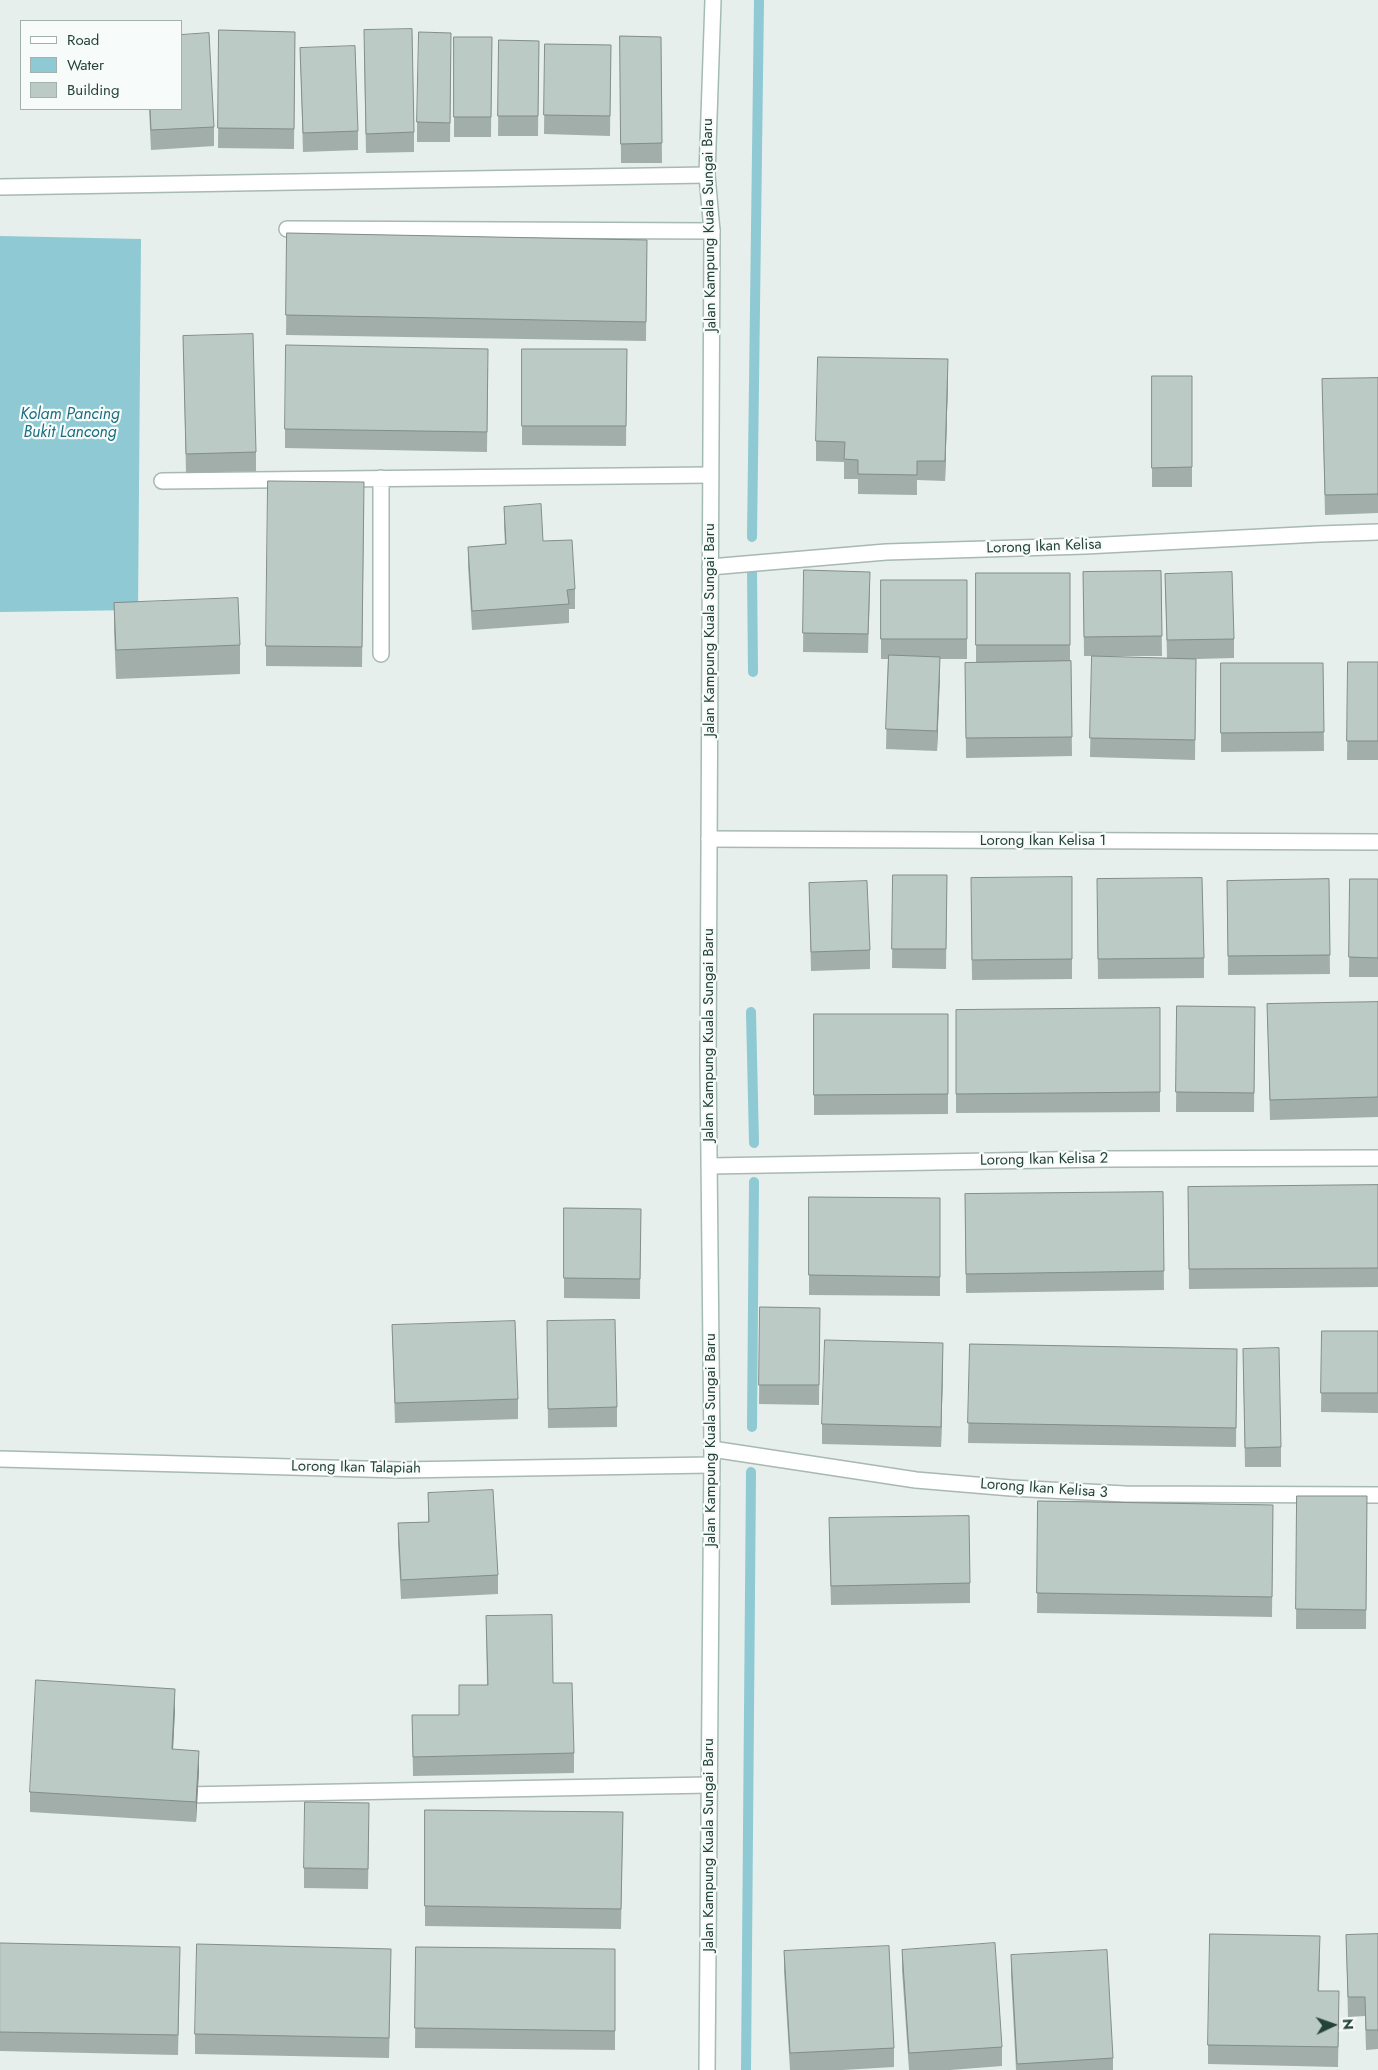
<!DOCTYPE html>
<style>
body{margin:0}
#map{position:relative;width:1378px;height:2070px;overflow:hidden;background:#e6efeb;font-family:Jost,sans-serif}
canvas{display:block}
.legend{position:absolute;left:20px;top:20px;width:162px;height:90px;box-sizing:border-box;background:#f7fbf9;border:1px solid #a3b1ad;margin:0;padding:6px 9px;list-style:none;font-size:15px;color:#24423a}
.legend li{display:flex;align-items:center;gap:10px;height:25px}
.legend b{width:25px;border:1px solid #a3b1ad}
.north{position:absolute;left:1308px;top:2000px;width:50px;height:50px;-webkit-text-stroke:4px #f7fbf9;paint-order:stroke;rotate:87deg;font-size:14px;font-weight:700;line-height:20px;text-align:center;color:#24423a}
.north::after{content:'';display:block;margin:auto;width:18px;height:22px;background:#24423a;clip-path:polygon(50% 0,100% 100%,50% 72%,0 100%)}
</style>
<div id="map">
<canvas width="1378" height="2070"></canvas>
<ul class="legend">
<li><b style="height:6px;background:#fff"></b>Road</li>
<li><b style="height:14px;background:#8ec9d4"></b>Water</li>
<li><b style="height:14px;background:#bbcac4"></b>Building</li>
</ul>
<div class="north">N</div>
</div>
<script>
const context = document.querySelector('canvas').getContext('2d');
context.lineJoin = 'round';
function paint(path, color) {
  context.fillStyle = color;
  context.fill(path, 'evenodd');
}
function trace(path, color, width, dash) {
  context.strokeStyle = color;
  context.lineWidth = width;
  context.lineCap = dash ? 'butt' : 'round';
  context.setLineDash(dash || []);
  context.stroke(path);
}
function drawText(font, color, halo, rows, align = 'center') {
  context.font = font + ' Jost,sans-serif';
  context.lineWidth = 4.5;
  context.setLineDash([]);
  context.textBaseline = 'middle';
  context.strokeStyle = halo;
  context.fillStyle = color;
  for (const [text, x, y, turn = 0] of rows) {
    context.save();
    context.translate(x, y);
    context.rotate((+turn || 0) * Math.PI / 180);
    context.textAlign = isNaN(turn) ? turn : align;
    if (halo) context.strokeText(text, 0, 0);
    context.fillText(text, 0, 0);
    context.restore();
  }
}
paint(new Path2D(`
 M 0,236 L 141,239 L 138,610 L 0,612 Z`), '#8ec9d4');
trace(new Path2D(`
 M 752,537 L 759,0
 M 752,570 L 753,672
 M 751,1012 L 754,1143
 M 752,1427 L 754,1182
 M 746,2070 L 751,1472`), '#8ec9d4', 10);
const street = new Path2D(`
 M 0,187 L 707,175
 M 287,229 L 712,231
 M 162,481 L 710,475
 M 710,567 L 886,552 L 1085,546 L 1319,534 L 1378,532
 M 381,654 L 381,478
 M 709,839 L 1378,842
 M 710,1166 L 1104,1159 L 1378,1158
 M 712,1449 L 916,1480 L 1011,1488 L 1125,1494 L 1378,1495
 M 0,1459 L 400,1470 L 711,1465
 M 185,1795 L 709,1785`);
const secondary = new Path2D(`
 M 707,2070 L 712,1449 L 708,1060 L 712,231 L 707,175 L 713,0`);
trace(street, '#a8b8b2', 18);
trace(secondary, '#a4bbb3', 18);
trace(street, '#fff', 15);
trace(secondary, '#fff', 15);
paint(new Path2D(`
 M 219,30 L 295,32 L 294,149 L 218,148 Z
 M 620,36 L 661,37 L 662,163 L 621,163 Z
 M 454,37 L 492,37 L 491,137 L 454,137 Z
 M 499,40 L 539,41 L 538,136 L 498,136 Z
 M 545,44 L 611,45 L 610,136 L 544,134 Z
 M 300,48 L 358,131 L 358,150 L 303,152 Z
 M 364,50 L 414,132 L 414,152 L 366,153 Z
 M 451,53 L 450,142 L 417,142 L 417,122 Z
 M 149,109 L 181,109 L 214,127 L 214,146 L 151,150 Z
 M 287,233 L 647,240 L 646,341 L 286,335 Z
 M 183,336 L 256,452 L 256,471 L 186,473 Z
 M 522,349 L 627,349 L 626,446 L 522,445 Z
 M 488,368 L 487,452 L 285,448 L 285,429 Z
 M 1152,376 L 1192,376 L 1192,487 L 1152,487 Z
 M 1378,378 L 1378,513 L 1325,515 L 1322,379 Z
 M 948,379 L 945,481 L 917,480 L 917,495 L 858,494 L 858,479 L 844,479 L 844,462 L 816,461 L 816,441 Z
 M 364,502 L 362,667 L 266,666 L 266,646 Z
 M 504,507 L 543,541 L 575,589 L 575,609 L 569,609 L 569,623 L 472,630 L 468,566 L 468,547 L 505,544 L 504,526 Z
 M 804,570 L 870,591 L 868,653 L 803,652 Z
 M 1161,571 L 1162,656 L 1093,656 L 1167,658 L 1165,574 L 1234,639 L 1234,658 L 1196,659 L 1195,760 L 1090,757 L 1092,656 L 1084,656 L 1083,572 Z
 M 976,573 L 1070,573 L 1070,661 L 1071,661 L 1072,756 L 966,758 L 965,663 L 976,663 Z
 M 881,580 L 967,580 L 967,659 L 940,659 L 937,751 L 886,749 L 888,659 L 881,659 Z
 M 114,603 L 240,645 L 240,674 L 116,679 L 114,631 Z
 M 1348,662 L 1378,662 L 1378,760 L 1347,760 Z
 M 1221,663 L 1323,663 L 1324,751 L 1221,752 Z
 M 893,875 L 947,875 L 946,969 L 892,968 Z
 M 1072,877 L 1072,979 L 972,980 L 971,898 Z
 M 1329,879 L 1330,974 L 1228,975 L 1227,881 Z
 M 1350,879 L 1378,879 L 1378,977 L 1349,977 Z
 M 809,883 L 870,950 L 870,969 L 811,971 Z
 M 1097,899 L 1204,958 L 1204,978 L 1098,979 Z
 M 1378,1002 L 1378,1117 L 1270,1120 L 1267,1004 Z
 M 1177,1006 L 1255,1007 L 1254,1112 L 1176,1112 Z
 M 1160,1008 L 1160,1112 L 956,1113 L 956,1010 Z
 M 814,1014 L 948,1014 L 948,1114 L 814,1115 Z
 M 1378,1185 L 1378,1287 L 1189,1289 L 1188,1187 Z
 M 1163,1192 L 1164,1290 L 966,1293 L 965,1194 Z
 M 809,1197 L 940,1198 L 940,1296 L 809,1295 Z
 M 564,1208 L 641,1209 L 640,1299 L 564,1298 Z
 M 760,1307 L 820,1308 L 819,1405 L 759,1404 Z
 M 547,1321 L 617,1407 L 617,1427 L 548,1428 Z
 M 392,1325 L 518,1399 L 518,1419 L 395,1423 Z
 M 1322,1331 L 1378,1331 L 1378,1413 L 1321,1412 Z
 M 970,1344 L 1237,1349 L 1236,1447 L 968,1443 Z
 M 1243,1349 L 1281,1447 L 1281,1467 L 1245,1467 Z
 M 943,1362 L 941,1447 L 822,1444 L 822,1424 Z
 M 428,1493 L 498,1575 L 498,1594 L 401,1599 L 398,1543 L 398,1523 L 428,1522 Z
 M 1297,1496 L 1367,1496 L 1366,1629 L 1296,1629 Z
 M 1038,1501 L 1273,1505 L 1272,1617 L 1037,1613 Z
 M 829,1538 L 970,1583 L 970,1603 L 831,1605 Z
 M 486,1616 L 574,1753 L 574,1773 L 413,1776 L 412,1715 L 459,1715 L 487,1685 Z
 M 175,1709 L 173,1749 L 199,1770 L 196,1822 L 30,1812 L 30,1792 Z
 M 425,1810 L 623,1812 L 621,1929 L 425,1926 Z
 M 369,1823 L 368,1889 L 304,1888 L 304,1868 Z
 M 1378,1934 L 1378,2049 L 1366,2050 L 1365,2016 L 1348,2017 L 1346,1935 Z
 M 0,1943 L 180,1966 L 178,2055 L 0,2051 Z
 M 416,1947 L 615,1949 L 615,2050 L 415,2048 Z
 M 902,1950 L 1002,2047 L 1002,2066 L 950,2070 L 909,2070 L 902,1970 Z
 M 784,1951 L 894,2048 L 894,2067 L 842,2070 L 790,2070 L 784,1971 Z
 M 1011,1955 L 1113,2058 L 1113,2070 L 1016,2070 L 1011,1975 Z
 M 1320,1955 L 1319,1991 L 1339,2011 L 1338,2067 L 1208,2064 L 1208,2045 Z
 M 391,1968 L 389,2058 L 195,2054 L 195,2034 Z`), '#a1aea9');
paint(new Path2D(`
 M 948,359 L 948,379 L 945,481 L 945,461 Z
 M 940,657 L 940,677 L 937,751 L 937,731 Z
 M 943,1343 L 943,1362 L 941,1447 L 941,1427 Z
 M 175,1689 L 175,1709 L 172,1769 L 172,1749 Z
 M 199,1751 L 199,1770 L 196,1822 L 196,1802 Z`), '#838d89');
const building = new Path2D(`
 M 412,29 L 414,132 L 366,134 L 364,30 Z
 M 219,30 L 295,32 L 294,129 L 218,128 Z
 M 419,32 L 451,33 L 450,123 L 417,122 Z
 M 209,33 L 214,127 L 151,130 L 150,109 L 181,109 L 181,35 Z
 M 620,36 L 661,37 L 662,143 L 621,144 Z
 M 454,37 L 492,37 L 491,117 L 454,117 Z
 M 499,40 L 539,41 L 538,116 L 498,116 Z
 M 545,44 L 611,45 L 610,116 L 544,115 Z
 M 355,46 L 358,131 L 303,133 L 300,48 Z
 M 287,233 L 647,240 L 646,322 L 286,315 Z
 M 253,334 L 256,452 L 186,454 L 183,336 Z
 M 286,345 L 488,349 L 487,432 L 285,429 Z
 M 522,349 L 627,349 L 626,426 L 522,426 Z
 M 818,357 L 948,359 L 945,461 L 917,461 L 917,475 L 858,474 L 858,460 L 844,459 L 845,442 L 816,441 Z
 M 1152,376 L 1192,376 L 1192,467 L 1152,468 Z
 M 1378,378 L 1378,494 L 1325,495 L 1322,379 Z
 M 268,481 L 364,482 L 362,647 L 266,646 Z
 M 541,504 L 543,541 L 572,540 L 575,589 L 567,590 L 569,604 L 472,611 L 468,547 L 506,544 L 504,507 Z
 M 804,570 L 870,572 L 868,634 L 803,633 Z
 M 1161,571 L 1162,636 L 1084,637 L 1083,572 Z
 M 1232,572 L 1234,639 L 1167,640 L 1165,574 Z
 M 976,573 L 1070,573 L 1070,645 L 976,645 Z
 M 881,580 L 967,580 L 967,639 L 881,639 Z
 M 238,598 L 240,645 L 116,650 L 114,603 Z
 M 889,655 L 940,657 L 937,731 L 886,729 Z
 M 1092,656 L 1196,659 L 1195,740 L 1090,738 Z
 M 1071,661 L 1072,737 L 966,738 L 965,663 Z
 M 1348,662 L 1378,662 L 1378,741 L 1347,741 Z
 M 1221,663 L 1323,663 L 1324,732 L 1221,733 Z
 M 893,875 L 947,875 L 946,949 L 892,949 Z
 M 1072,877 L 1072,959 L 972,960 L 971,878 Z
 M 1202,878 L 1204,958 L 1098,959 L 1097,879 Z
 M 1329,879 L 1330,955 L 1228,956 L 1227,881 Z
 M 1350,879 L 1378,879 L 1378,958 L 1349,957 Z
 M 867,881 L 870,950 L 811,952 L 809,883 Z
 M 1378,1002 L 1378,1097 L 1270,1100 L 1267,1004 Z
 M 1177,1006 L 1255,1007 L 1254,1093 L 1176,1092 Z
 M 1160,1008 L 1160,1092 L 956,1094 L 956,1010 Z
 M 814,1014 L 948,1014 L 948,1094 L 814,1095 Z
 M 1378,1185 L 1378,1268 L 1189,1269 L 1188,1187 Z
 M 1163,1192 L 1164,1271 L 966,1274 L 965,1194 Z
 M 809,1197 L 940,1198 L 940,1277 L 809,1275 Z
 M 564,1208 L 641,1209 L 640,1279 L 564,1278 Z
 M 760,1307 L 820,1308 L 819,1385 L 759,1385 Z
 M 615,1320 L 617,1407 L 548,1409 L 547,1321 Z
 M 515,1321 L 518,1399 L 395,1403 L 392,1325 Z
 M 1322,1331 L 1378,1331 L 1378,1393 L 1321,1393 Z
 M 825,1340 L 943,1343 L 941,1427 L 822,1424 Z
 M 970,1344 L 1237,1349 L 1236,1428 L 968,1423 Z
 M 1279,1348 L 1281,1447 L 1245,1448 L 1243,1349 Z
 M 493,1490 L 498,1575 L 401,1580 L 398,1523 L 429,1522 L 428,1493 Z
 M 1297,1496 L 1367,1496 L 1366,1610 L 1296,1609 Z
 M 1038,1501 L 1273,1505 L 1272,1597 L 1037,1593 Z
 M 969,1516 L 970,1583 L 831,1586 L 829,1518 Z
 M 552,1615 L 553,1683 L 572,1683 L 574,1753 L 413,1757 L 412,1715 L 459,1715 L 459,1685 L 488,1685 L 486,1616 Z
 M 36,1680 L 175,1689 L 172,1749 L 199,1751 L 196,1802 L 30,1792 Z
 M 305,1802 L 369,1803 L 368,1869 L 304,1868 Z
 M 425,1810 L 623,1812 L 621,1909 L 425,1906 Z
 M 1210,1934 L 1320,1936 L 1318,1991 L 1339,1991 L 1338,2047 L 1208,2045 Z
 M 1378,1934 L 1378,2030 L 1366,2030 L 1365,1997 L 1348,1997 L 1346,1935 Z
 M 0,1943 L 180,1947 L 178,2035 L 0,2032 Z
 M 995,1943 L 1002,2047 L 909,2053 L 902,1950 Z
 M 197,1944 L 391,1949 L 389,2038 L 195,2034 Z
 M 889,1946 L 894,2048 L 790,2053 L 784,1951 Z
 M 416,1947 L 615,1949 L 615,2031 L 415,2028 Z
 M 1107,1950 L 1113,2058 L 1017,2064 L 1011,1955 Z`);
paint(building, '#bbcac4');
trace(building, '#838d89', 1);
drawText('15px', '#24423a', '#f7fbf9', [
 ["Jalan Kampung Kuala Sungai Baru",710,225,-91],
 ["Lorong Ikan Kelisa",1044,547,-2],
 ["Jalan Kampung Kuala Sungai Baru",710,630,-90],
 ["Lorong Ikan Kelisa 1",1043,841],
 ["Jalan Kampung Kuala Sungai Baru",709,1035,-90],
 ["Lorong Ikan Kelisa 2",1044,1160,-1],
 ["Jalan Kampung Kuala Sungai Baru",711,1440,-90],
 ["Lorong Ikan Talapiah",356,1468,1],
 ["Lorong Ikan Kelisa 3",1044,1489,4],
 ["Jalan Kampung Kuala Sungai Baru",709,1845,-90]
]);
drawText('italic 16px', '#1c6f80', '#f7fbf9', [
 ["Kolam Pancing",70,415],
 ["Bukit Lancong",70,433]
]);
</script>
